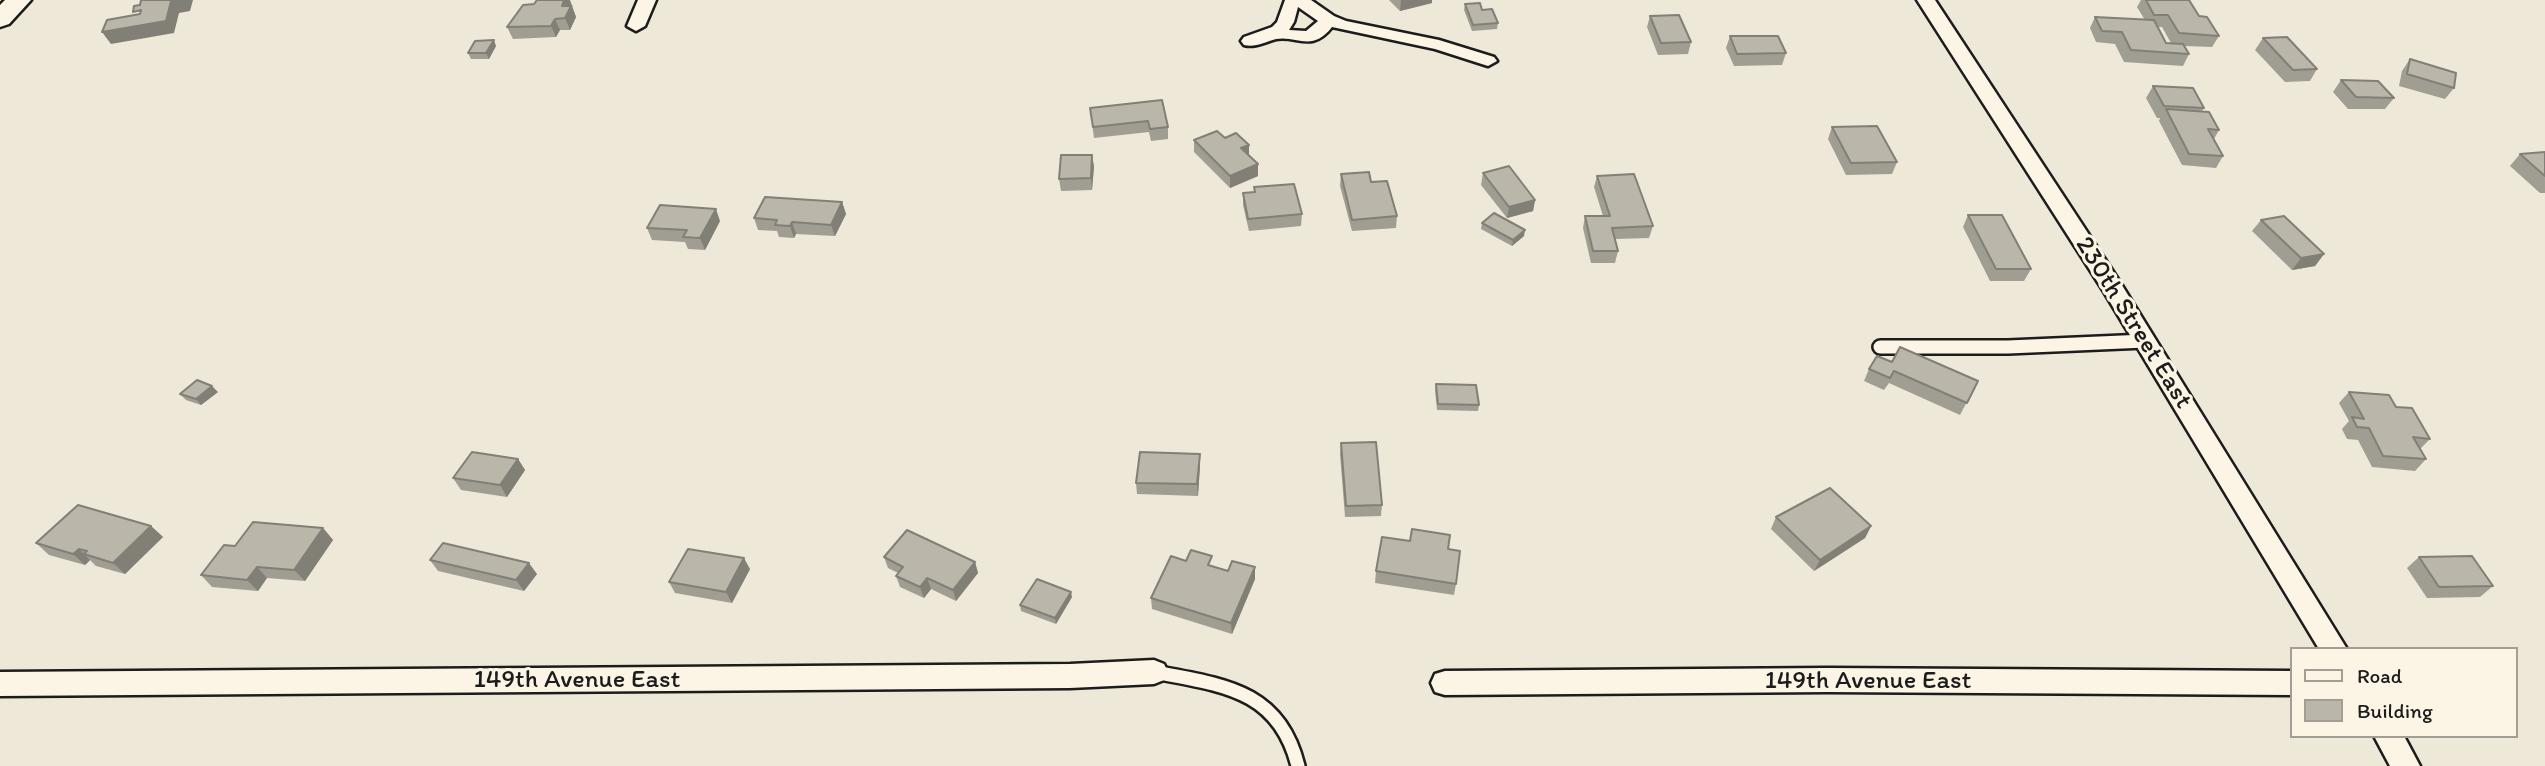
<!DOCTYPE html>
<style>
body{margin:0}
#map{position:relative;width:2545px;height:766px;overflow:hidden;background:#eee8d9;font-family:Itim,sans-serif}
canvas{display:block}
.legend{position:absolute;left:2290px;top:647px;width:228px;height:91px;box-sizing:border-box;background:#fcf5e5;border:2px solid #a29e95;margin:0;padding:9px 12px;list-style:none;font-size:21px;color:#1c1c1c}
.legend li{display:flex;align-items:center;gap:14px;height:35px}
.legend b{width:35px;border:2px solid #a29e95}
</style>
<div id="map">
<canvas width="2545" height="766"></canvas>
<ul class="legend">
<li><b style="height:9px;background:#fcf5e5"></b>Road</li>
<li><b style="height:19px;background:#bab6aa"></b>Building</li>
</ul>
</div>
<script>
const context = document.querySelector('canvas').getContext('2d');
context.lineJoin = 'round';
function trace(path, color, width, dash) {
  context.strokeStyle = color;
  context.lineWidth = width;
  context.lineCap = dash ? 'butt' : 'round';
  context.setLineDash(dash || []);
  context.stroke(path);
}
function paint(path, color) {
  context.fillStyle = color;
  context.fill(path, 'evenodd');
}
function drawText(font, color, halo, rows, align = 'center') {
  context.font = font + ' Itim,sans-serif';
  context.lineWidth = 6;
  context.setLineDash([]);
  context.textBaseline = 'middle';
  context.strokeStyle = halo;
  context.fillStyle = color;
  for (const [text, x, y, turn = 0] of rows) {
    context.save();
    context.translate(x, y);
    context.rotate((+turn || 0) * Math.PI / 180);
    context.textAlign = isNaN(turn) ? turn : align;
    if (halo) context.strokeText(text, 0, 0);
    context.fillText(text, 0, 0);
    context.restore();
  }
}
const lane = new Path2D(`
 M 1880,347 L 2008,347 L 2145,341
 M 1154,672 C 1222,685 1279,689 1298,766`);
const street = new Path2D(`
 M 638,0 L 656,0 L 645,26 L 636,31 L 627,26 Z
 M 1285,0 L 1311,0 L 1334,16 L 1346,21 L 1439,40 L 1494,57 L 1497,61 L 1488,66 L 1435,49 L 1332,27 C 1312,53 1297,35 1276,39 C 1265,42 1255,48 1244,45 L 1241,41 L 1244,37 L 1272,27 L 1277,22 ZM 1298,7 L 1318,21 L 1306,31 L 1289,30 L 1294,22 Z
 M 1917,0 L 1935,0 L 2120,282 L 2347,649 L 2319,649 L 2104,292 Z
 M 1154,660 L 1164,664 L 1168,672 L 1164,680 L 1154,684 L 1070,688 L 0,696 L 0,672 L 1070,664 Z
 M 1828,668 L 2291,671 L 2291,695 L 1828,692 L 1445,695 L 1435,692 L 1431,683 L 1435,674 L 1445,671 Z
 M 2374,736 L 2404,736 L 2420,766 L 2390,766 Z`);
const secondary = new Path2D(`
 M 5,0 L 31,0 L 9,24 L 0,27 L 0,5 Z`);
trace(lane, '#1c1c1c', 18);
trace(street, '#1c1c1c', 5);
trace(secondary, '#1c1c1c', 5);
trace(lane, '#fcf5e5', 13);
paint(street, '#fcf5e5');
paint(secondary, '#fcf5e5');
paint(new Path2D(`
 M 1389,0 L 1432,0 L 1432,3 L 1400,11 Z
 M 2141,0 L 2189,0 L 2199,16 L 2219,36 L 2212,47 L 2185,46 L 2189,54 L 2183,66 L 2124,62 L 2115,44 L 2096,42 L 2090,28 L 2095,17 L 2145,20 L 2137,7 ZM 2157,27 L 2162,27 L 2171,43 L 2166,43 Z
 M 1465,4 L 1482,10 L 1498,23 L 1497,29 L 1472,31 L 1464,10 Z
 M 573,5 L 572,7 L 576,17 L 570,30 L 560,30 L 556,37 L 513,39 L 507,27 Z
 M 1650,16 L 1691,42 L 1688,54 L 1658,55 L 1647,27 Z
 M 1730,36 L 1786,53 L 1782,65 L 1734,66 L 1726,48 Z
 M 2263,38 L 2317,69 L 2310,81 L 2285,82 L 2255,50 Z
 M 496,46 L 489,59 L 471,59 L 468,53 Z
 M 2410,59 L 2454,88 L 2445,99 L 2399,86 L 2402,71 Z
 M 2341,80 L 2394,98 L 2385,109 L 2348,109 L 2333,92 Z
 M 2153,86 L 2204,108 L 2202,111 L 2219,130 L 2214,139 L 2223,156 L 2216,168 L 2182,165 L 2159,121 L 2160,118 L 2157,118 L 2146,98 Z
 M 1162,100 L 1168,127 L 1168,139 L 1151,141 L 1149,132 L 1094,138 L 1090,108 Z
 M 1832,127 L 1897,162 L 1892,174 L 1846,175 L 1828,139 Z
 M 1225,138 L 1249,145 L 1249,156 L 1258,164 L 1258,176 L 1230,188 L 1194,152 L 1194,140 Z
 M 2545,152 L 2545,193 L 2540,193 L 2510,166 L 2520,154 Z
 M 1094,166 L 1092,190 L 1061,191 L 1059,179 Z
 M 1483,173 L 1535,200 L 1533,211 L 1507,218 L 1481,185 Z
 M 1341,174 L 1371,182 L 1397,216 L 1396,228 L 1352,231 L 1340,186 Z
 M 1597,176 L 1653,226 L 1649,238 L 1615,239 L 1618,251 L 1615,263 L 1591,263 L 1583,228 L 1585,216 L 1603,216 L 1594,187 Z
 M 1254,187 L 1302,214 L 1301,226 L 1249,231 L 1243,205 L 1243,193 L 1254,192 Z
 M 842,202 L 846,214 L 835,236 L 796,234 L 794,238 L 779,237 L 777,231 L 758,230 L 754,218 Z
 M 1968,215 L 2031,269 L 2024,281 L 1990,281 L 1963,227 Z
 M 2261,220 L 2324,254 L 2315,266 L 2292,270 L 2252,231 Z
 M 720,221 L 705,250 L 688,249 L 685,242 L 652,240 L 647,228 Z
 M 1482,223 L 1524,236 L 1512,246 L 1481,229 Z
 M 1892,362 L 1978,381 L 1960,415 L 1889,383 L 1884,390 L 1864,381 L 1869,369 Z
 M 1436,384 L 1479,405 L 1478,411 L 1437,410 L 1435,390 Z
 M 218,392 L 201,405 L 186,400 L 180,394 Z
 M 2349,392 L 2430,439 L 2420,449 L 2426,459 L 2415,471 L 2372,467 L 2358,440 L 2347,439 L 2342,429 L 2349,421 L 2339,403 Z
 M 1341,443 L 1382,505 L 1381,516 L 1345,517 L 1340,454 Z
 M 518,459 L 525,470 L 507,497 L 461,490 L 453,478 Z
 M 1200,465 L 1198,496 L 1137,494 L 1136,483 Z
 M 1776,517 L 1871,526 L 1865,538 L 1814,571 L 1771,529 Z
 M 151,526 L 163,537 L 125,574 L 96,566 L 90,560 L 85,565 L 49,555 L 36,543 Z
 M 323,528 L 333,540 L 305,581 L 267,578 L 258,591 L 212,587 L 201,575 L 235,546 Z
 M 1448,549 L 1456,584 L 1454,595 L 1375,583 L 1376,571 Z
 M 884,557 L 975,562 L 978,573 L 956,601 L 931,589 L 924,598 L 900,587 L 896,576 L 898,573 L 888,568 Z
 M 2419,557 L 2493,586 L 2480,597 L 2427,598 L 2407,568 Z
 M 430,560 L 537,574 L 524,591 L 438,571 Z
 M 1186,561 L 1228,571 L 1255,567 L 1255,579 L 1232,634 L 1152,609 L 1151,598 Z
 M 750,569 L 732,603 L 675,593 L 669,582 Z
 M 1072,597 L 1056,624 L 1021,611 L 1020,605 Z`), '#a09d92');
paint(new Path2D(`
 M 177,0 L 193,0 L 190,11 L 179,13 L 174,33 L 111,44 L 102,32 L 171,1 Z
 M 564,0 L 570,0 L 576,17 L 570,30 L 565,18 L 562,6 Z
 M 1401,0 L 1432,0 L 1432,3 L 1400,11 Z
 M 555,19 L 560,30 L 556,37 L 551,26 Z
 M 494,40 L 496,46 L 489,59 L 486,53 Z
 M 1249,145 L 1249,157 L 1241,148 Z
 M 1092,155 L 1094,166 L 1092,190 L 1091,178 Z
 M 1258,164 L 1258,176 L 1230,188 L 1230,176 Z
 M 1535,200 L 1533,211 L 1507,218 L 1509,207 Z
 M 842,202 L 846,214 L 835,236 L 831,225 Z
 M 716,209 L 720,221 L 705,250 L 700,238 Z
 M 792,222 L 796,234 L 794,238 L 790,226 Z
 M 1525,230 L 1524,236 L 1512,246 L 1513,240 Z
 M 2324,254 L 2315,266 L 2292,270 L 2301,258 Z
 M 212,386 L 218,392 L 201,405 L 196,399 Z
 M 1200,454 L 1200,465 L 1198,496 L 1197,484 Z
 M 518,459 L 525,470 L 507,497 L 500,485 Z
 M 151,526 L 163,537 L 125,574 L 113,563 Z
 M 1871,526 L 1865,538 L 1814,571 L 1820,560 Z
 M 323,528 L 333,540 L 305,581 L 294,570 Z
 M 79,549 L 90,560 L 85,565 L 73,554 Z
 M 744,558 L 750,569 L 732,603 L 726,592 Z
 M 975,562 L 978,573 L 956,601 L 953,590 Z
 M 529,563 L 537,574 L 524,591 L 516,580 Z
 M 257,567 L 267,578 L 258,591 L 247,580 Z
 M 1255,567 L 1255,579 L 1232,634 L 1231,623 Z
 M 927,578 L 931,589 L 924,598 L 920,587 Z
 M 1071,592 L 1072,597 L 1056,624 L 1055,618 Z`), '#827f77');
const building = new Path2D(`
 M 141,0 L 177,0 L 171,1 L 166,21 L 102,32 L 107,20 L 140,14 L 141,10 L 133,12 L 134,6 L 140,5 Z
 M 537,0 L 564,0 L 562,6 L 571,6 L 565,18 L 555,19 L 551,26 L 507,27 L 523,5 L 534,4 Z
 M 2146,0 L 2189,0 L 2199,16 L 2207,17 L 2219,36 L 2179,33 L 2168,15 L 2154,15 Z
 M 1480,3 L 1482,10 L 1492,9 L 1498,23 L 1473,25 L 1465,4 Z
 M 1679,15 L 1691,42 L 1661,43 L 1650,16 Z
 M 2095,17 L 2154,20 L 2166,43 L 2183,44 L 2189,54 L 2131,50 L 2122,32 L 2102,31 Z
 M 1730,36 L 1778,36 L 1786,53 L 1737,54 Z
 M 2287,37 L 2317,69 L 2293,70 L 2263,38 Z
 M 494,40 L 486,53 L 468,53 L 475,41 Z
 M 2410,59 L 2456,73 L 2454,88 L 2407,74 Z
 M 2341,80 L 2378,81 L 2394,98 L 2356,97 Z
 M 2153,86 L 2193,88 L 2204,108 L 2164,106 Z
 M 1162,100 L 1168,127 L 1150,129 L 1148,121 L 1093,127 L 1090,108 Z
 M 2166,109 L 2209,112 L 2219,130 L 2208,129 L 2223,156 L 2189,154 Z
 M 1877,126 L 1897,162 L 1851,163 L 1832,127 Z
 M 1217,131 L 1225,138 L 1236,133 L 1249,145 L 1241,148 L 1258,164 L 1230,176 L 1194,140 Z
 M 2545,152 L 2545,176 L 2520,154 Z
 M 1061,155 L 1092,155 L 1091,178 L 1059,179 Z
 M 1509,166 L 1535,200 L 1509,207 L 1483,173 Z
 M 1369,172 L 1371,182 L 1387,181 L 1397,216 L 1352,220 L 1341,174 Z
 M 1634,174 L 1653,226 L 1612,228 L 1618,251 L 1593,251 L 1585,216 L 1610,216 L 1597,176 Z
 M 1294,184 L 1302,214 L 1248,219 L 1243,193 L 1255,192 L 1254,187 Z
 M 765,197 L 842,202 L 831,225 L 792,222 L 790,226 L 775,225 L 777,220 L 754,218 Z
 M 660,205 L 716,209 L 700,238 L 683,237 L 687,230 L 647,228 Z
 M 1494,213 L 1525,230 L 1513,240 L 1482,223 Z
 M 1968,215 L 2002,215 L 2031,269 L 1996,269 Z
 M 2284,216 L 2324,254 L 2301,258 L 2261,220 Z
 M 1900,347 L 1978,381 L 1967,403 L 1894,371 L 1890,378 L 1869,369 L 1877,356 L 1892,362 Z
 M 197,380 L 212,386 L 196,399 L 180,394 Z
 M 1436,384 L 1476,385 L 1479,405 L 1438,404 Z
 M 2349,392 L 2389,395 L 2396,407 L 2412,408 L 2430,439 L 2413,437 L 2426,459 L 2383,456 L 2369,428 L 2357,427 L 2352,417 L 2364,419 Z
 M 1376,442 L 1382,505 L 1346,506 L 1341,443 Z
 M 472,452 L 518,459 L 500,485 L 453,478 Z
 M 1140,452 L 1200,454 L 1197,484 L 1136,483 Z
 M 1830,488 L 1871,526 L 1820,560 L 1776,517 Z
 M 78,505 L 151,526 L 113,563 L 84,554 L 87,551 L 79,549 L 73,554 L 36,543 Z
 M 253,522 L 323,528 L 294,570 L 257,567 L 247,580 L 201,575 L 224,545 L 235,546 Z
 M 1412,529 L 1450,535 L 1448,549 L 1460,551 L 1456,584 L 1376,571 L 1382,537 L 1410,541 Z
 M 907,530 L 975,562 L 953,590 L 927,578 L 920,587 L 896,576 L 903,567 L 884,557 Z
 M 443,543 L 529,563 L 516,580 L 430,560 Z
 M 688,549 L 744,558 L 726,592 L 669,582 Z
 M 1191,550 L 1212,556 L 1208,565 L 1228,571 L 1232,561 L 1255,567 L 1231,623 L 1151,598 L 1171,556 L 1186,561 Z
 M 2472,556 L 2493,586 L 2439,587 L 2419,557 Z
 M 1037,579 L 1071,592 L 1055,618 L 1020,605 Z`);
paint(building, '#bab6aa');
trace(building, '#827f77', 2);
drawText('26px', '#1c1c1c', '#fcf5e5', [
 ["230th Street East",2133,323,58],
 ["149th Avenue East",577,680],
 ["149th Avenue East",1868,681]
]);
</script>
